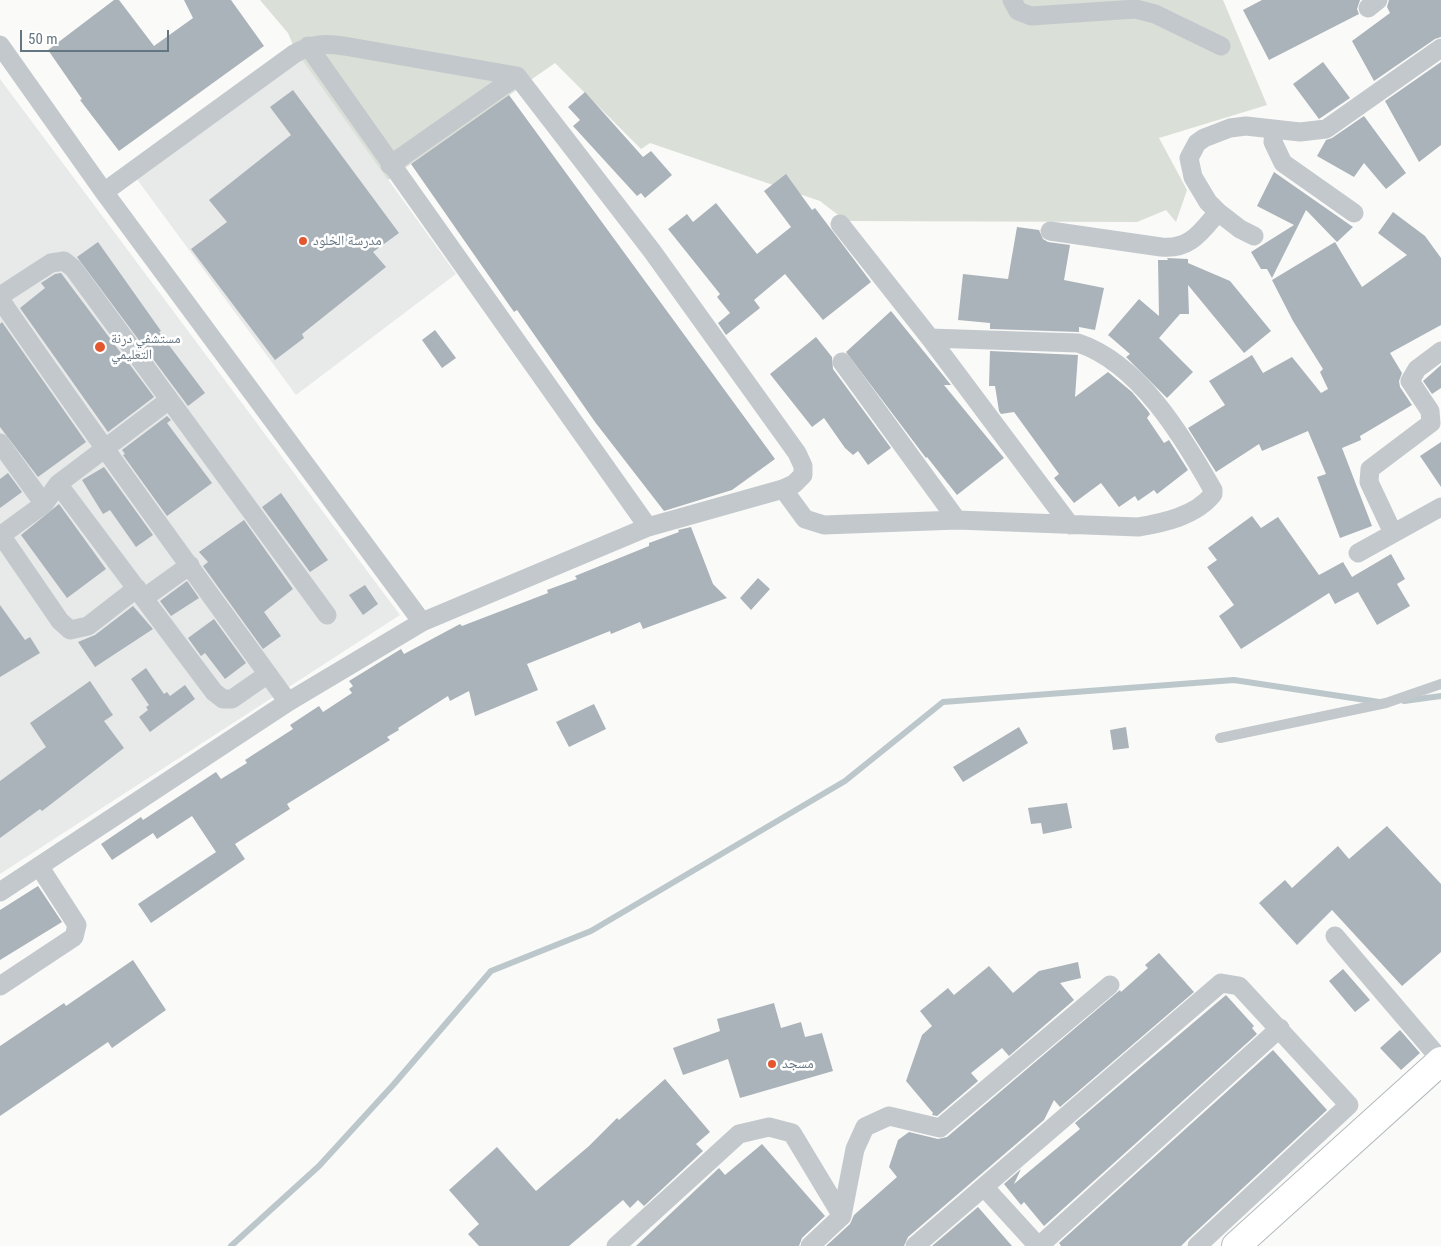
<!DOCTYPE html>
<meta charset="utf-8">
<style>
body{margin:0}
#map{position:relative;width:1441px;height:1246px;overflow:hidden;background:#fafaf8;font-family:"Roboto Condensed",sans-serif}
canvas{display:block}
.scale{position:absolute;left:20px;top:30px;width:149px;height:22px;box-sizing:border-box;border:2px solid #657683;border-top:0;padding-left:6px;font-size:15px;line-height:18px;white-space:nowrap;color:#657683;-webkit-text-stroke:4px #fff;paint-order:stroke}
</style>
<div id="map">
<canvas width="1441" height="1246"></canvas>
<div class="scale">50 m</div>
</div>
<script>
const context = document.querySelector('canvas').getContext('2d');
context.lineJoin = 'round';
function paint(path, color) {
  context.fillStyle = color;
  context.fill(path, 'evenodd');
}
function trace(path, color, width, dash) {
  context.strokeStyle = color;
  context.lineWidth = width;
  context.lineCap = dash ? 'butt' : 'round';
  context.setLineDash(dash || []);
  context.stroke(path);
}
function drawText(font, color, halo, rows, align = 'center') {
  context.font = font + ' "Roboto Condensed","Noto Naskh Arabic",sans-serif';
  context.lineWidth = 5;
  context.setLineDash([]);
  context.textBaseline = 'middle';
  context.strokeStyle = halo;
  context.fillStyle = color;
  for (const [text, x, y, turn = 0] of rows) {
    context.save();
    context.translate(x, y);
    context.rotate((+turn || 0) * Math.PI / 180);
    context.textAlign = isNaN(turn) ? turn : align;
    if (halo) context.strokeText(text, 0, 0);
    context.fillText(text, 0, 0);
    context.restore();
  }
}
paint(new Path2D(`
 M 295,50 L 456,274 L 296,395 L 133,174 Z
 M 0,79 L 400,615 L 0,874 Z`), '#e8e9e9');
paint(new Path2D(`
 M 260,0 L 1223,0 L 1267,105 L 1159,138 L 1187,190 L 1176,222 L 1166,210 L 1137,222 L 846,221 L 820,201 L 650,143 L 641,149 L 555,63 L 388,180 L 295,50 L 288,33 Z`), '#dadfd7');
trace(new Path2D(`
 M 1404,701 L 1441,696
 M 231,1246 L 319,1166 L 394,1084 L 491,971 L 591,931 L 845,781 L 943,702 L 1234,680 L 1379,702`), '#bbc7cb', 6);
paint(new Path2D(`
 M 114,0 L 119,0 L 154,46 L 193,18 L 184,0 L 231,0 L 264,46 L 119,151 L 80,100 L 82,99 L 48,50 Z
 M 1262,0 L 1360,0 L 1357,9 L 1359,14 L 1269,60 L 1243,10 Z
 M 1389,0 L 1441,0 L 1441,37 L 1435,39 L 1374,81 L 1352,41 L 1390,13 L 1387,7 Z
 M 1323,62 L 1350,98 L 1319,119 L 1293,84 Z
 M 1441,62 L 1441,145 L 1419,162 L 1385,101 Z
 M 293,90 L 399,233 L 373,252 L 386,267 L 302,334 L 304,338 L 275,360 L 191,249 L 227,222 L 209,200 L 291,135 L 270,107 Z
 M 585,92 L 643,157 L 651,151 L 672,175 L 645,198 L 641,193 L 637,196 L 573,126 L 580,120 L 568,107 Z
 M 509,95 L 775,459 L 732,490 L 664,511 L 595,422 L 517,310 L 514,312 L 411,164 Z
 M 1364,116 L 1406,173 L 1386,189 L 1364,163 L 1354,177 L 1317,156 L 1326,140 L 1332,138 Z
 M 1274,172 L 1353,227 L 1337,242 L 1306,210 L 1272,278 L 1267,269 L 1261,269 L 1251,252 L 1294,225 L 1257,206 Z
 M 786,174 L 812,210 L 815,208 L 871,282 L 823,320 L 785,274 L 754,300 L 760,308 L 726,335 L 718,323 L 730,313 L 717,297 L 720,294 L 668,229 L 687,214 L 693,222 L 716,203 L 757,254 L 791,227 L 764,191 Z
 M 1393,212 L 1425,236 L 1441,258 L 1441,325 L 1390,353 L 1402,373 L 1399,381 L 1400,387 L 1412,405 L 1360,436 L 1361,440 L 1342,448 L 1372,526 L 1340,538 L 1317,477 L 1326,474 L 1308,431 L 1262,451 L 1259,444 L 1216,472 L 1188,428 L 1225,405 L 1209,381 L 1252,355 L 1263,373 L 1292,357 L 1321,393 L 1328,389 L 1320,372 L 1323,369 L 1293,321 L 1272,280 L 1335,242 L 1362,287 L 1407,255 L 1378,233 Z
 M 1017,227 L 1039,230 L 1043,239 L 1048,242 L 1070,245 L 1064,280 L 1104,288 L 1095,330 L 1079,327 L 1079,332 L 990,329 L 990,323 L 958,320 L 963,274 L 1008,279 Z
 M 98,242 L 161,331 L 159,332 L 205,393 L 188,406 L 77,257 Z
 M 1167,258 L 1188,259 L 1188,263 L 1230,281 L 1271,331 L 1244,353 L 1188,285 L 1189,314 L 1180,314 L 1159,338 L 1193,372 L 1167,398 L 1126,357 L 1130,354 L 1108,335 L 1139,299 L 1159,316 L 1158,260 L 1168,260 Z
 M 61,273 L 154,397 L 108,432 L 20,308 L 45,288 L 41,283 L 55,274 Z
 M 891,311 L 951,385 L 944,385 L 1004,458 L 957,495 L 927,457 L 926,458 L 846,352 Z
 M 2,322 L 86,442 L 38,477 L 0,427 L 0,324 Z
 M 435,330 L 456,358 L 442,368 L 422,340 Z
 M 816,337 L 832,357 L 833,369 L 891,448 L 868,465 L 858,451 L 853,455 L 845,448 L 824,418 L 812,427 L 770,374 Z
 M 990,351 L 1078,355 L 1075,397 L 1108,372 L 1132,392 L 1148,411 L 1150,414 L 1147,418 L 1164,443 L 1169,440 L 1188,470 L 1157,494 L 1154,490 L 1138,501 L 1135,496 L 1119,507 L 1101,483 L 1074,503 L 1054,478 L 1059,474 L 1014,412 L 1001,414 L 999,411 L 995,386 L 989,386 Z
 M 1441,365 L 1441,388 L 1432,394 L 1423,381 Z
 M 167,416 L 171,420 L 167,423 L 212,483 L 167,516 L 123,455 L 125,454 L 122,450 Z
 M 1441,442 L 1441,487 L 1420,456 Z
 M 104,467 L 153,535 L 136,547 L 110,510 L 103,514 L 82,480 Z
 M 8,473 L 22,492 L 0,508 L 0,479 Z
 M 281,493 L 328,560 L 310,572 L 262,507 Z
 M 59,504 L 106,569 L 67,598 L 21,535 Z
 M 1252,516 L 1261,528 L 1278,517 L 1319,575 L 1343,562 L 1352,577 L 1391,554 L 1405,579 L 1397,584 L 1410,606 L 1377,625 L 1358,592 L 1335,604 L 1329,593 L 1241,649 L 1219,616 L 1234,605 L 1207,567 L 1217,560 L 1208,548 Z
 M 244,520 L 293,589 L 264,612 L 281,636 L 263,649 L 203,566 L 208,562 L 199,552 Z
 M 691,527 L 713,584 L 727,598 L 643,629 L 640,622 L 611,634 L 610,631 L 527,664 L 538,690 L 475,716 L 469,691 L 450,701 L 448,696 L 398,728 L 399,730 L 387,737 L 390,740 L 287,804 L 290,809 L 235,844 L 245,859 L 151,923 L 138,904 L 216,852 L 192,816 L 157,839 L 153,833 L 112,860 L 101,844 L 141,817 L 143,820 L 216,772 L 221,779 L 247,763 L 245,760 L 293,729 L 290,725 L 319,706 L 323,712 L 352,693 L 349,689 L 353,686 L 349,681 L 401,649 L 404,654 L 460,624 L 462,626 L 548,593 L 547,590 L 577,579 L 575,576 L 649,546 L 649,543 L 679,532 L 678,530 Z
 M 758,578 L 770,589 L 751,610 L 740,598 Z
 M 187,581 L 199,598 L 171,616 L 160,601 Z
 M 365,585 L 378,604 L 363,615 L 349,595 Z
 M 0,605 L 25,640 L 30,637 L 40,653 L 0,677 Z
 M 133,606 L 153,629 L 95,667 L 78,642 L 95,635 Z
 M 214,619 L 246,663 L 225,679 L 205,653 L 201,656 L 188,638 Z
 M 146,668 L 164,694 L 167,692 L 170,696 L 185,685 L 195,699 L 150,732 L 139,717 L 148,710 L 146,707 L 149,705 L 131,679 Z
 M 90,681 L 113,715 L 104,721 L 124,748 L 42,811 L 40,809 L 0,838 L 0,781 L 46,747 L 30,723 Z
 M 594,704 L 606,729 L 569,747 L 556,722 Z
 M 1019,727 L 1028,743 L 963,782 L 953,767 Z
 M 1126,727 L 1129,748 L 1113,750 L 1110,730 Z
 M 1067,803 L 1072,828 L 1043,834 L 1041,823 L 1031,824 L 1028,808 Z
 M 1387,826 L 1441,884 L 1441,952 L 1402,986 L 1332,910 L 1297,945 L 1259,903 L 1285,880 L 1292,888 L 1338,846 L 1349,859 Z
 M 38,886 L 62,922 L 0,960 L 0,910 Z
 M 1159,953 L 1194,992 L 1060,1107 L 1054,1100 L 1044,1120 L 908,1237 L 904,1246 L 826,1246 L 850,1224 L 854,1215 L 897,1177 L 889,1167 L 898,1140 L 909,1132 L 938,1139 L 947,1137 L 1120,990 L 1121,992 L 1148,968 L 1145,965 Z
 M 133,960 L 166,1010 L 112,1048 L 108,1042 L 0,1116 L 0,1046 L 64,1003 L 66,1006 Z
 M 1078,962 L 1081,978 L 1060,983 L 1074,1000 L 1009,1056 L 1002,1048 L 971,1073 L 978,1081 L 937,1116 L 932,1115 L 933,1113 L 906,1081 L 922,1035 L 932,1026 L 920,1011 L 948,988 L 954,995 L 989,966 L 1013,993 L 1039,971 Z
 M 1343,969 L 1370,1000 L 1355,1012 L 1329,981 Z
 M 1226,995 L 1254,1026 L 1252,1028 L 1257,1034 L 1044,1226 L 1024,1202 L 1021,1205 L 1004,1184 L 1021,1169 L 1014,1184 L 1080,1129 L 1075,1123 Z
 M 774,1003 L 781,1028 L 801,1022 L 805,1037 L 822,1033 L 833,1071 L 740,1098 L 728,1059 L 683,1075 L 673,1048 L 720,1031 L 717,1019 Z
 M 1400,1030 L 1420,1053 L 1401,1070 L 1380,1048 Z
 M 1273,1050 L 1327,1110 L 1188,1239 L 1181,1246 L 1061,1246 L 1059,1243 Z
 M 665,1079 L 710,1132 L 696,1144 L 703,1151 L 644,1206 L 638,1200 L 630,1208 L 623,1200 L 569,1246 L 479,1246 L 468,1234 L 479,1224 L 449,1190 L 497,1147 L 536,1191 L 589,1146 L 617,1118 L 619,1120 Z
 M 762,1144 L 825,1216 L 802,1238 L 799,1246 L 636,1246 L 719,1168 L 725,1175 Z
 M 978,1207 L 1012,1246 L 932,1246 Z`), '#aab3b9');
const secondary = new Path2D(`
 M 1236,1246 L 1441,1061`);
trace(secondary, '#b3babf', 30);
trace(new Path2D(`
 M 1220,738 L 1386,703 L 1441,684`), '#c3c8cc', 10);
trace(new Path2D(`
 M 1012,0 L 1018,11 L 1031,16 L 1136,9 L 1155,14 L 1221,46
 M 1368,8 L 1378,0
 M 0,45 L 104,192 L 422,622
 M 308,46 L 648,527
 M 1274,129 L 1273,142 L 1283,163 L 1354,213
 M 390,165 L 517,76
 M 104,192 L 294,54 C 311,44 324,43 344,46 L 517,76 L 652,251 L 797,453 L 803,466 L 803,475 L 794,484 L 783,489 L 805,519 L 824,525 L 957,520 L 1138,527 C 1163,523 1196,516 1213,494 L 1213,490 C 1183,437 1139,363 1078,343 L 930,338
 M 840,224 L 930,338 L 1070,525
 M 1050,231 L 1161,247 C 1190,250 1201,232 1218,212
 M 1254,236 L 1240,229 L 1218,212 L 1208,202 L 1193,177 L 1189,158 L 1197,143 L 1204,138 L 1230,128 L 1246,126 L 1300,132 L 1326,129 L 1441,48
 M 0,296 L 51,263 L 64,261 L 73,268 L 327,615
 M 0,299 C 93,435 191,568 288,702
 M 842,362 L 957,520
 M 0,443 L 44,504
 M 58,484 L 214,692 L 223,699 L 232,699 L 268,674
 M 1393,533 L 1369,482 L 1370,469 L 1431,423 L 1430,411 L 1410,381 L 1417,369 L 1441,351
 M 1,535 L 60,621 L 70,630 L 88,626 L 137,588
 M 0,536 L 44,504 L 58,484 L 169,400
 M 1358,553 L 1441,507
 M 144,598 L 190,565
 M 0,892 L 288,702 L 422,622 L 648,527 L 783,489
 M 1335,936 L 1441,1060
 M 0,986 L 74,937 L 77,925 L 39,866
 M 985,1188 L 1038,1246
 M 616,1246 L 739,1134 L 769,1127 L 792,1133 L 842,1216
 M 810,1246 L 842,1216 L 855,1149 L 865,1127 L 889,1116 L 940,1128 L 1110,985
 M 915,1246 L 1221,983 L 1239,986 L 1349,1105 L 1197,1246
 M 1039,1246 L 1280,1028`), '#c3c8cc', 19);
trace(secondary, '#fff', 28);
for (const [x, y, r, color] of [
 [303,241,5,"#e4572e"],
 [100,347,6,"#e4572e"],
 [772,1064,5,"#e4572e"]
]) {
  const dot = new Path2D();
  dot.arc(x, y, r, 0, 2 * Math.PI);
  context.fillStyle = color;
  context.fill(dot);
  trace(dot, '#fff', 2);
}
drawText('14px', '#657683', '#fff', [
 ["مدرسة الخلود",313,241],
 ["مستشفي درنة",111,339],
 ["التعليمي",111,355],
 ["مسجد",782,1064]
], 'left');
</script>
